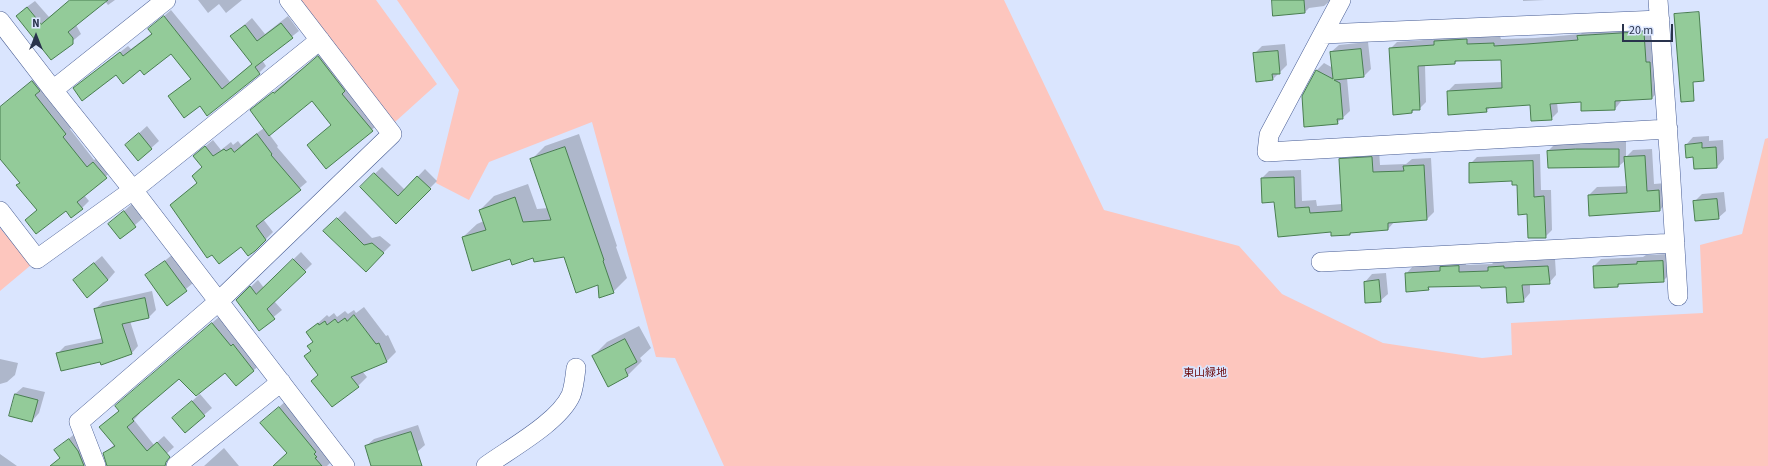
<!DOCTYPE html>
<meta charset="utf-8">
<style>
body{margin:0}
#map{position:relative;width:1768px;height:466px;overflow:hidden;background:#dae5fe;font-family:"Source Sans 3",sans-serif}
canvas{display:block}
.north{position:absolute;left:16px;top:16px;width:40px;height:40px;-webkit-text-stroke:3px #dae5fe;paint-order:stroke;rotate:0deg;font-size:11px;font-weight:700;line-height:16px;text-align:center;color:#29334c}
.north::after{content:'';display:block;margin:auto;width:14px;height:18px;background:#29334c;clip-path:polygon(50% 0,100% 100%,50% 72%,0 100%)}
.scale{position:absolute;left:1622px;top:24px;width:51px;height:18px;box-sizing:border-box;border:2px solid #29334c;border-top:0;padding-left:5px;font-size:12px;line-height:14px;white-space:nowrap;color:#29334c;-webkit-text-stroke:3px #dae5fe;paint-order:stroke}
</style>
<div id="map">
<canvas width="1768" height="466"></canvas>
<div class="north">N</div>
<div class="scale">20 m</div>
</div>
<script>
const context = document.querySelector('canvas').getContext('2d');
context.lineJoin = 'round';
function paint(path, color) {
  context.fillStyle = color;
  context.fill(path, 'evenodd');
}
function trace(path, color, width, dash) {
  context.strokeStyle = color;
  context.lineWidth = width;
  context.lineCap = dash ? 'butt' : 'round';
  context.setLineDash(dash || []);
  context.stroke(path);
}
function drawText(font, color, halo, rows, align = 'center') {
  context.font = font + ' "Source Sans 3","Noto Sans JP",sans-serif';
  context.lineWidth = 3.5;
  context.setLineDash([]);
  context.textBaseline = 'middle';
  context.strokeStyle = halo;
  context.fillStyle = color;
  for (const [text, x, y, turn = 0] of rows) {
    context.save();
    context.translate(x, y);
    context.rotate((+turn || 0) * Math.PI / 180);
    context.textAlign = isNaN(turn) ? turn : align;
    if (halo) context.strokeText(text, 0, 0);
    context.fillText(text, 0, 0);
    context.restore();
  }
}
paint(new Path2D(`
 M 300,0 L 376,0 L 437,84 L 395,122 Z
 M 397,0 L 1004,0 L 1104,210 L 1239,246 L 1282,294 L 1383,343 L 1482,358 L 1512,355 L 1511,323 L 1703,313 L 1700,245 L 1742,234 L 1765,139 L 1768,138 L 1768,466 L 724,466 L 675,358 L 656,357 L 592,122 L 489,162 L 469,200 L 436,183 L 459,90 Z
 M 0,228 L 31,265 L 0,291 Z`), '#fdc6be');
paint(new Path2D(`
 M 70,0 L 115,0 L 108,5 L 105,1 L 76,25 L 81,34 L 52,58 L 24,9 L 35,1 L 49,17 Z
 M 198,0 L 242,0 L 226,13 L 219,4 L 208,13 Z
 M 1273,0 L 1331,0 L 1324,6 L 1309,8 L 1305,12 Z
 M 1523,0 L 1545,0 L 1523,1 Z
 M 171,10 L 230,82 L 253,63 L 232,36 L 252,18 L 265,34 L 288,16 L 299,31 L 262,60 L 266,66 L 259,73 L 200,105 L 169,96 L 192,78 L 171,53 L 140,69 L 117,74 L 74,88 L 128,46 L 131,49 L 152,33 L 149,29 Z
 M 1651,25 L 1652,56 L 1656,55 L 1659,91 L 1652,98 L 1622,100 L 1615,109 L 1581,101 L 1557,102 L 1558,112 L 1551,119 L 1531,104 L 1491,106 L 1486,112 L 1448,91 L 1455,84 L 1503,82 L 1502,59 L 1458,60 L 1455,63 L 1425,65 L 1426,102 L 1419,109 L 1415,109 L 1412,112 L 1390,49 L 1397,42 L 1437,39 L 1442,34 L 1473,37 L 1500,36 L 1501,39 L 1535,38 L 1581,34 L 1585,29 Z
 M 1368,42 L 1371,69 L 1364,76 L 1347,78 L 1350,111 L 1337,123 L 1303,97 L 1317,70 L 1324,63 L 1333,68 L 1331,52 L 1339,45 Z
 M 1285,44 L 1287,65 L 1272,80 L 1255,53 L 1262,46 Z
 M 326,49 L 380,123 L 326,167 L 308,145 L 332,125 L 312,100 L 269,134 L 278,146 L 277,147 L 307,182 L 263,219 L 273,232 L 255,250 L 241,245 L 171,205 L 198,182 L 193,176 L 203,167 L 202,149 L 213,140 L 221,150 L 231,142 L 233,145 L 238,141 L 241,145 L 264,128 L 251,110 Z
 M 40,74 L 73,126 L 70,129 L 94,160 L 101,155 L 113,170 L 84,195 L 89,201 L 82,208 L 66,210 L 26,220 L 37,210 L 18,185 L 21,182 L 0,157 L 0,107 Z
 M 147,126 L 159,141 L 139,159 L 126,145 Z
 M 579,134 L 617,246 L 616,247 L 627,278 L 613,292 L 599,284 L 564,256 L 511,258 L 463,237 L 477,224 L 484,221 L 480,210 L 494,196 L 528,184 L 537,209 L 548,208 L 531,160 L 545,146 Z
 M 1709,136 L 1709,141 L 1723,140 L 1724,159 L 1717,167 L 1686,145 L 1693,137 Z
 M 1626,141 L 1626,157 L 1633,150 L 1652,149 L 1654,184 L 1666,183 L 1667,202 L 1660,210 L 1589,195 L 1597,187 L 1628,186 L 1626,160 L 1619,166 L 1549,167 L 1548,151 L 1556,143 Z
 M 1379,150 L 1380,165 L 1406,164 L 1412,159 L 1431,158 L 1434,212 L 1427,219 L 1395,221 L 1388,229 L 1352,232 L 1350,234 L 1332,231 L 1275,201 L 1262,178 L 1269,171 L 1301,170 L 1302,201 L 1316,200 L 1317,206 L 1342,204 L 1340,160 L 1347,152 Z
 M 1540,154 L 1541,190 L 1551,190 L 1552,230 L 1545,237 L 1528,213 L 1518,184 L 1513,180 L 1470,164 L 1477,157 Z
 M 382,167 L 405,190 L 425,169 L 437,181 L 396,222 L 361,187 Z
 M 1724,192 L 1726,211 L 1718,218 L 1694,202 L 1702,194 Z
 M 132,204 L 143,218 L 120,238 L 109,224 Z
 M 345,211 L 372,238 L 380,236 L 391,245 L 366,270 L 325,231 Z
 M 301,252 L 312,264 L 274,301 L 282,310 L 259,329 L 237,300 L 258,280 L 264,288 Z
 M 1670,254 L 1671,273 L 1663,281 L 1621,283 L 1618,286 L 1594,266 L 1601,259 L 1643,257 L 1646,255 Z
 M 172,255 L 193,283 L 168,304 L 147,275 Z
 M 102,256 L 115,272 L 108,280 L 74,280 Z
 M 1465,259 L 1466,265 L 1492,264 L 1496,260 L 1511,259 L 1511,262 L 1555,259 L 1556,275 L 1549,283 L 1530,284 L 1530,293 L 1523,301 L 1507,286 L 1431,286 L 1428,289 L 1406,274 L 1413,266 L 1443,265 L 1448,260 Z
 M 1386,273 L 1388,294 L 1380,301 L 1365,282 L 1372,274 Z
 M 152,291 L 156,310 L 149,317 L 130,321 L 138,346 L 131,354 L 101,361 L 58,353 L 65,346 L 103,338 L 95,309 L 103,302 Z
 M 364,307 L 386,336 L 388,335 L 396,352 L 387,361 L 362,371 L 367,377 L 358,386 L 319,374 L 305,356 L 312,350 L 309,346 L 313,341 L 307,333 L 327,315 L 329,317 L 334,313 L 337,317 L 345,311 L 348,314 L 354,310 L 356,313 Z
 M 220,316 L 261,364 L 236,385 L 225,372 L 179,377 L 139,411 L 140,413 L 134,420 L 154,445 L 164,436 L 174,447 L 153,466 L 116,466 L 105,453 L 115,444 L 108,420 L 120,410 L 116,406 Z
 M 639,326 L 651,348 L 640,358 L 642,361 L 628,375 L 593,356 L 607,342 ZM 623,364 L 627,372 L 625,372 Z
 M 0,359 L 18,363 L 15,375 L 7,382 L 0,384 Z
 M 23,387 L 45,392 L 39,413 L 32,421 L 15,394 Z
 M 200,394 L 212,408 L 204,415 L 181,411 Z
 M 287,400 L 332,461 L 327,466 L 282,466 L 288,453 L 269,416 Z
 M 418,425 L 425,445 L 417,452 L 372,466 L 366,446 L 374,439 Z
 M 77,432 L 92,459 L 84,466 L 63,466 L 61,458 L 55,450 Z
 M 224,448 L 239,466 L 204,466 Z
 M 0,454 L 17,466 L 0,466 Z`), '#0003');
const building = new Path2D(`
 M 70,0 L 108,0 L 68,32 L 73,38 L 73,44 L 51,60 L 16,16 L 27,7 L 41,24 Z
 M 1272,0 L 1304,0 L 1305,13 L 1273,16 Z
 M 1699,12 L 1704,81 L 1693,82 L 1694,101 L 1681,102 L 1674,14 Z
 M 164,16 L 222,89 L 252,64 L 230,36 L 245,25 L 257,41 L 281,23 L 293,38 L 255,67 L 260,74 L 207,116 L 200,106 L 184,118 L 168,96 L 191,79 L 171,54 L 144,75 L 140,70 L 123,84 L 116,75 L 82,101 L 73,88 L 120,52 L 123,56 L 152,34 L 148,29 Z
 M 1644,32 L 1646,62 L 1650,62 L 1652,99 L 1615,101 L 1615,110 L 1581,111 L 1581,102 L 1550,104 L 1552,120 L 1531,121 L 1530,105 L 1486,108 L 1487,112 L 1448,115 L 1447,91 L 1502,88 L 1501,60 L 1455,61 L 1455,64 L 1418,66 L 1420,110 L 1412,110 L 1412,113 L 1393,115 L 1389,48 L 1434,45 L 1434,41 L 1467,39 L 1467,44 L 1494,43 L 1494,46 L 1527,44 L 1578,40 L 1577,36 Z
 M 1361,49 L 1364,77 L 1334,80 L 1340,83 L 1343,119 L 1337,119 L 1338,124 L 1304,127 L 1302,96 L 1316,70 L 1333,79 L 1330,52 Z
 M 1278,51 L 1280,74 L 1272,74 L 1273,80 L 1256,82 L 1253,53 Z
 M 318,56 L 345,91 L 342,94 L 373,131 L 326,169 L 307,145 L 331,125 L 312,101 L 269,136 L 250,110 L 273,92 L 274,93 Z
 M 32,81 L 40,91 L 35,95 L 66,134 L 63,137 L 87,167 L 93,162 L 107,178 L 77,202 L 83,209 L 71,218 L 66,211 L 36,234 L 25,220 L 37,210 L 16,185 L 20,183 L 0,159 L 0,107 Z
 M 139,133 L 152,149 L 138,161 L 125,145 Z
 M 257,134 L 272,154 L 271,155 L 301,190 L 256,226 L 266,240 L 255,251 L 248,256 L 241,247 L 219,264 L 212,255 L 207,258 L 170,205 L 197,183 L 192,176 L 202,167 L 193,156 L 205,146 L 213,156 L 224,149 L 226,151 L 231,148 L 234,152 Z
 M 1702,143 L 1702,148 L 1716,147 L 1717,168 L 1694,169 L 1693,157 L 1686,158 L 1685,145 Z
 M 565,147 L 604,260 L 603,261 L 614,293 L 599,298 L 598,285 L 576,293 L 564,257 L 534,262 L 533,258 L 512,265 L 510,259 L 472,271 L 462,237 L 486,230 L 479,210 L 515,197 L 523,222 L 551,220 L 530,159 Z
 M 1576,149 L 1619,149 L 1619,167 L 1548,168 L 1547,151 Z
 M 1645,156 L 1647,191 L 1659,190 L 1660,211 L 1589,216 L 1588,195 L 1627,193 L 1624,157 Z
 M 1372,157 L 1373,172 L 1404,171 L 1403,166 L 1424,165 L 1427,220 L 1388,223 L 1388,230 L 1350,233 L 1350,235 L 1331,236 L 1331,232 L 1278,237 L 1274,202 L 1262,203 L 1261,178 L 1294,177 L 1295,208 L 1309,207 L 1310,213 L 1342,211 L 1339,159 Z
 M 1533,161 L 1534,197 L 1544,196 L 1546,238 L 1528,238 L 1527,214 L 1518,215 L 1517,185 L 1512,185 L 1512,181 L 1469,183 L 1469,163 Z
 M 374,173 L 398,196 L 417,176 L 431,189 L 396,224 L 360,187 Z
 M 1717,199 L 1719,219 L 1695,221 L 1693,201 Z
 M 124,211 L 136,227 L 120,239 L 108,224 Z
 M 337,218 L 364,245 L 372,243 L 384,253 L 366,272 L 323,231 Z
 M 293,259 L 306,272 L 267,309 L 275,319 L 259,331 L 236,300 L 250,286 L 256,294 Z
 M 165,261 L 187,291 L 167,306 L 145,275 Z
 M 1663,261 L 1664,282 L 1618,284 L 1618,287 L 1594,288 L 1593,266 L 1637,264 L 1637,262 Z
 M 94,263 L 108,280 L 87,298 L 73,280 Z
 M 1459,266 L 1459,272 L 1488,271 L 1488,267 L 1504,266 L 1504,268 L 1548,266 L 1550,284 L 1522,285 L 1524,302 L 1507,303 L 1506,287 L 1481,288 L 1480,286 L 1428,287 L 1429,290 L 1406,292 L 1405,273 L 1440,271 L 1440,267 Z
 M 1379,280 L 1381,302 L 1365,303 L 1364,282 Z
 M 145,298 L 149,318 L 122,324 L 132,354 L 101,365 L 100,362 L 61,371 L 56,353 L 103,343 L 94,309 Z
 M 354,315 L 376,344 L 379,343 L 387,362 L 351,377 L 359,387 L 332,407 L 311,381 L 318,375 L 304,356 L 311,351 L 307,346 L 313,342 L 306,332 L 318,323 L 319,325 L 325,321 L 327,325 L 335,319 L 338,323 L 345,318 L 347,321 Z
 M 212,323 L 231,346 L 233,344 L 254,371 L 236,386 L 225,373 L 196,396 L 179,379 L 132,419 L 134,421 L 127,427 L 147,451 L 157,442 L 170,457 L 166,462 L 165,466 L 107,466 L 103,453 L 115,446 L 99,427 L 119,411 L 115,406 Z
 M 625,339 L 637,362 L 625,369 L 628,376 L 608,387 L 592,356 Z
 M 15,394 L 38,400 L 32,422 L 9,416 Z
 M 192,401 L 205,416 L 185,433 L 172,418 Z
 M 279,407 L 316,452 L 314,454 L 317,457 L 315,458 L 322,466 L 273,466 L 287,453 L 260,423 Z
 M 411,432 L 422,466 L 371,466 L 365,446 Z
 M 69,439 L 78,451 L 84,466 L 50,466 L 60,458 L 54,450 Z`);
paint(building, '#93cb99');
trace(building, '#497e50', 1);
const minor = new Path2D(`
 M 1341,0 L 1269,135 L 1267,152 L 1668,129
 M 1658,0 L 1670,165 L 1678,296
 M 0,21 L 53,90 L 133,190 L 345,466
 M 1323,34 L 1660,20
 M 53,90 L 166,0
 M 0,211 L 37,259 L 133,190 L 320,40
 M 1321,262 L 1675,243
 M 96,466 L 79,422 L 218,302 L 392,134 L 289,0
 M 176,466 L 281,382
 M 486,466 C 511,448 559,422 571,395 C 574,387 575,377 576,368`);
trace(minor, '#475c93', 20);
trace(minor, '#fff', 19);
drawText('11px', '#6c090b', '#dae5fe', [
 ["東山緑地",1205,374]
]);
</script>
